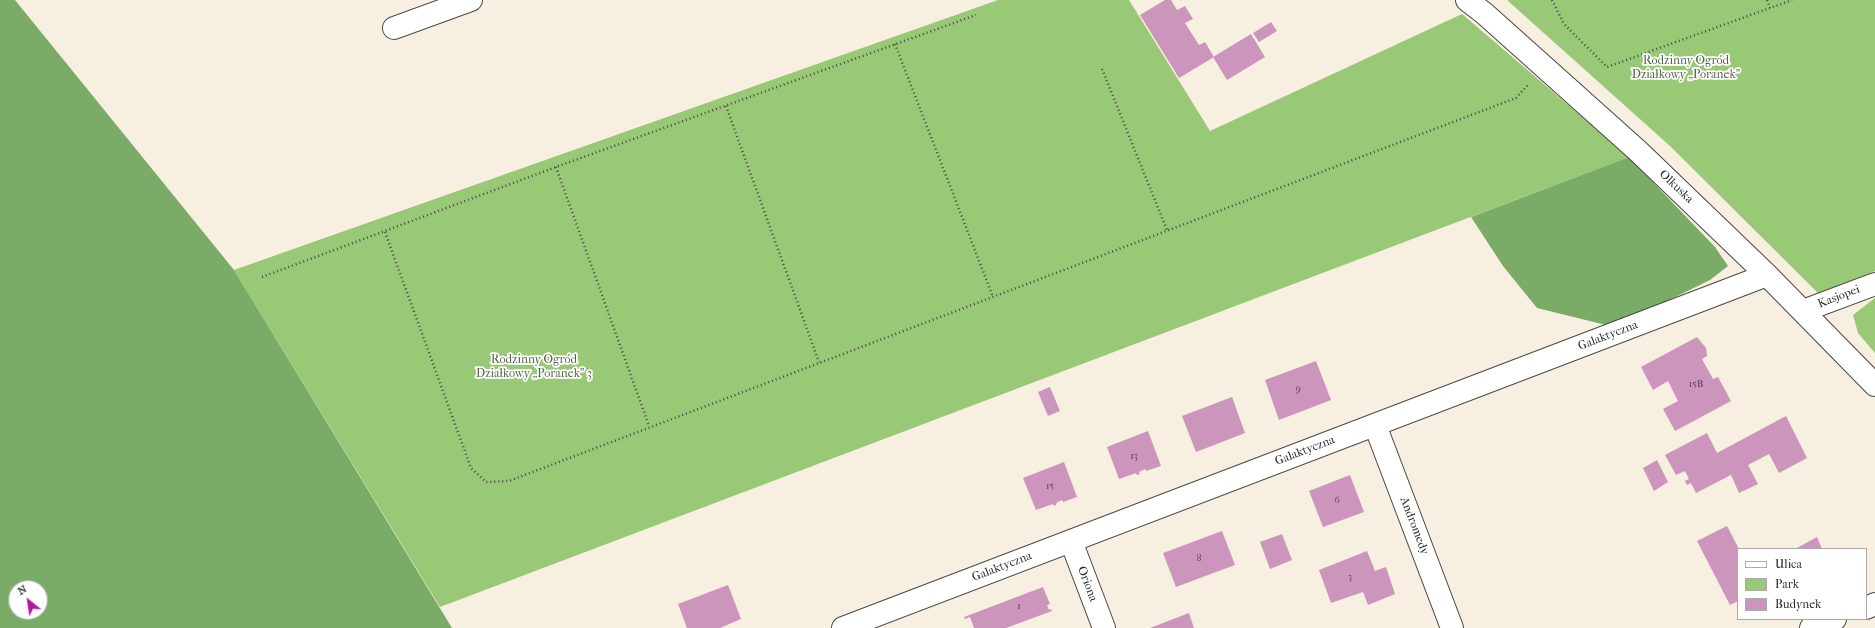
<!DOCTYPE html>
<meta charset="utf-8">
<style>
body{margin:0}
#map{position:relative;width:1875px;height:628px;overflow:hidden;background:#f7efdf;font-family:"IM FELL French Canon",serif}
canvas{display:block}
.legend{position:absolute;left:1737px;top:548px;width:130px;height:72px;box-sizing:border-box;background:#fff;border:1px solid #aaa;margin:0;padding:5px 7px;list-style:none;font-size:12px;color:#2b2b2b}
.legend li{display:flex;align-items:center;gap:8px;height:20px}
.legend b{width:20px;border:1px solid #aaa}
.north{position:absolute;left:8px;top:580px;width:40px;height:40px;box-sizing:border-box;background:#fff;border:1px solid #aaa;border-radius:50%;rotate:330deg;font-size:11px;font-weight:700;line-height:16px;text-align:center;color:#2b2b2b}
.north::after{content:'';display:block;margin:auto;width:14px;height:18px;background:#b5179e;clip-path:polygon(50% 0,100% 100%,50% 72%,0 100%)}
</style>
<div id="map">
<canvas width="1875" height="628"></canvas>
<ul class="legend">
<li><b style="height:5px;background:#fff"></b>Ulica</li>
<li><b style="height:11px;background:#99c877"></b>Park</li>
<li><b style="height:11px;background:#cc95bb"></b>Budynek</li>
</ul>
<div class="north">N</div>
</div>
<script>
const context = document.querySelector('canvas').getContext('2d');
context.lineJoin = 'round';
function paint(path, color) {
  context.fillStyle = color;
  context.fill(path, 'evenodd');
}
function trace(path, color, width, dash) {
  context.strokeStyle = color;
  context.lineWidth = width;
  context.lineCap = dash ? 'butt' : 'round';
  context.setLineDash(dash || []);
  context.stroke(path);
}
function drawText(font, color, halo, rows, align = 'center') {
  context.font = font + ' "IM FELL French Canon",serif';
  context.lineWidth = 3.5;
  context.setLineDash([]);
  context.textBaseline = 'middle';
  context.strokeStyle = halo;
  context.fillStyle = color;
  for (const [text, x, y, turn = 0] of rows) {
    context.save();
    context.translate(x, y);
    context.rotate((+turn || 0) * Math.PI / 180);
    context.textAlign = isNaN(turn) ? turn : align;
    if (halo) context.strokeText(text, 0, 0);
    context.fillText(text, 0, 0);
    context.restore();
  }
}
paint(new Path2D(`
 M 998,0 L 1129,0 L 1210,131 L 1462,14 L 1629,157 L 440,607 L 234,270 Z
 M 1507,0 L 1875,0 L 1875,271 L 1818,293 L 1670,146 Z
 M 1875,298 L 1875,353 L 1858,333 L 1853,315 Z`), '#99c877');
paint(new Path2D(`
 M 0,0 L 15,0 L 234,270 L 452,628 L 0,628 ZM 16,588 L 40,588 L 40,612 L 16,612 Z
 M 1629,157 L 1715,247 L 1728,266 L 1710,280 L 1614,327 L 1537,308 L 1503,266 L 1471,217 Z`), '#7aac68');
paint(new Path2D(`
 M 1165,0 L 1171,0 L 1177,10 L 1185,6 L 1193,19 L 1185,23 L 1199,45 L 1205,42 L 1214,57 L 1179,78 L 1140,15 Z
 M 1271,22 L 1277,31 L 1259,42 L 1253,33 Z
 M 1251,34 L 1265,57 L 1227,80 L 1213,57 Z
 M 1697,337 L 1706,348 L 1707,356 L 1702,359 L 1713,379 L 1718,377 L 1731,401 L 1675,431 L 1663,409 L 1678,401 L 1668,381 L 1653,390 L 1641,367 Z
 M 1316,361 L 1331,400 L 1279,420 L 1265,380 Z
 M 1050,387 L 1060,411 L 1048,416 L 1038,392 Z
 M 1232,397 L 1245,433 L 1196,452 L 1182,416 Z
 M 1786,416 L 1807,458 L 1779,473 L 1769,454 L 1748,465 L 1758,484 L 1739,493 L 1731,475 L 1696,493 L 1691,483 L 1687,485 L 1685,481 L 1689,479 L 1685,471 L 1676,475 L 1665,455 L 1707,433 L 1717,453 Z
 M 1148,431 L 1161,466 L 1146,471 L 1145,469 L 1139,472 L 1140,474 L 1137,475 L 1136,473 L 1119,479 L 1107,447 Z
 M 1657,460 L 1668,482 L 1654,491 L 1643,468 Z
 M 1064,462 L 1077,497 L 1063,502 L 1062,500 L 1056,503 L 1057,504 L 1054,506 L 1053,504 L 1036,510 L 1023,478 Z
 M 1350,475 L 1364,512 L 1323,527 L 1309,491 Z
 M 1727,526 L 1739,549 L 1738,601 L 1730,605 L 1697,541 Z
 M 1222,531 L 1235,565 L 1176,587 L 1163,553 Z
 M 1282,534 L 1292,560 L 1270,569 L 1260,542 Z
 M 1817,537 L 1822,549 L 1795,549 Z
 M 1367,551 L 1375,571 L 1386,567 L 1395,594 L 1368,605 L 1363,592 L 1331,603 L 1319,570 Z
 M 728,585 L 741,619 L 720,628 L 687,628 L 678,604 Z
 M 1043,587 L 1050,604 L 1047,605 L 1049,610 L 1051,609 L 1052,611 L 1006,628 L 974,628 L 970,617 L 965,619 L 964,617 Z
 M 1189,613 L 1194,628 L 1150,628 Z`), '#cc95bb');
const minor = new Path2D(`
 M 1467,0 L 1485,14 L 1638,151 L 1767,275 L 1875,385
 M 394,28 L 471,0
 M 1803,311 L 1875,284
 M 1375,425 L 1452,628
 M 1071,541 L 1104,628
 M 1866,608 L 1875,604
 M 843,628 L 1767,275
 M 1811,628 L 1835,619`);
trace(minor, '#4a4846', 24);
trace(new Path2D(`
 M 1552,0 L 1564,24 L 1607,67 L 1792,0
 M 1767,0 L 1770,8
 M 895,44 L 993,297
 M 1102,69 L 1167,230
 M 726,106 L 819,362
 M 556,167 L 649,426
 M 385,232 L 471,468 L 486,482 L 509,481 L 1516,98 L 1528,85
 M 262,277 L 556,167 L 976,15`), '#4a4846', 2.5, [1, 3]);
trace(minor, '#fff', 22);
drawText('10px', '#53464f', null, [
 ["15B",1696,385],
 ["9",1298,390],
 ["13",1134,457],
 ["15",1050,487],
 ["6",1337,501],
 ["8",1199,559],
 ["3",1350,578],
 ["1",1019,607]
]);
drawText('12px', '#526246', '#fff', [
 ["Rodzinny Ogród",1686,61],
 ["Działkowy „Poranek”",1686,75],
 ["Rodzinny Ogród",534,360],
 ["Działkowy „Poranek” 3",534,374]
]);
drawText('12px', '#2b2b2b', '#fff', [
 ["Olkuska",1676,187,44],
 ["Kasjopei",1839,297,-21],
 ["Galaktyczna",1608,336,-21],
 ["Galaktyczna",1305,451,-21],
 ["Andromedy",1414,526,69],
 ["Galaktyczna",1002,567,-21],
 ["Oriona",1087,584,69]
]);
</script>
